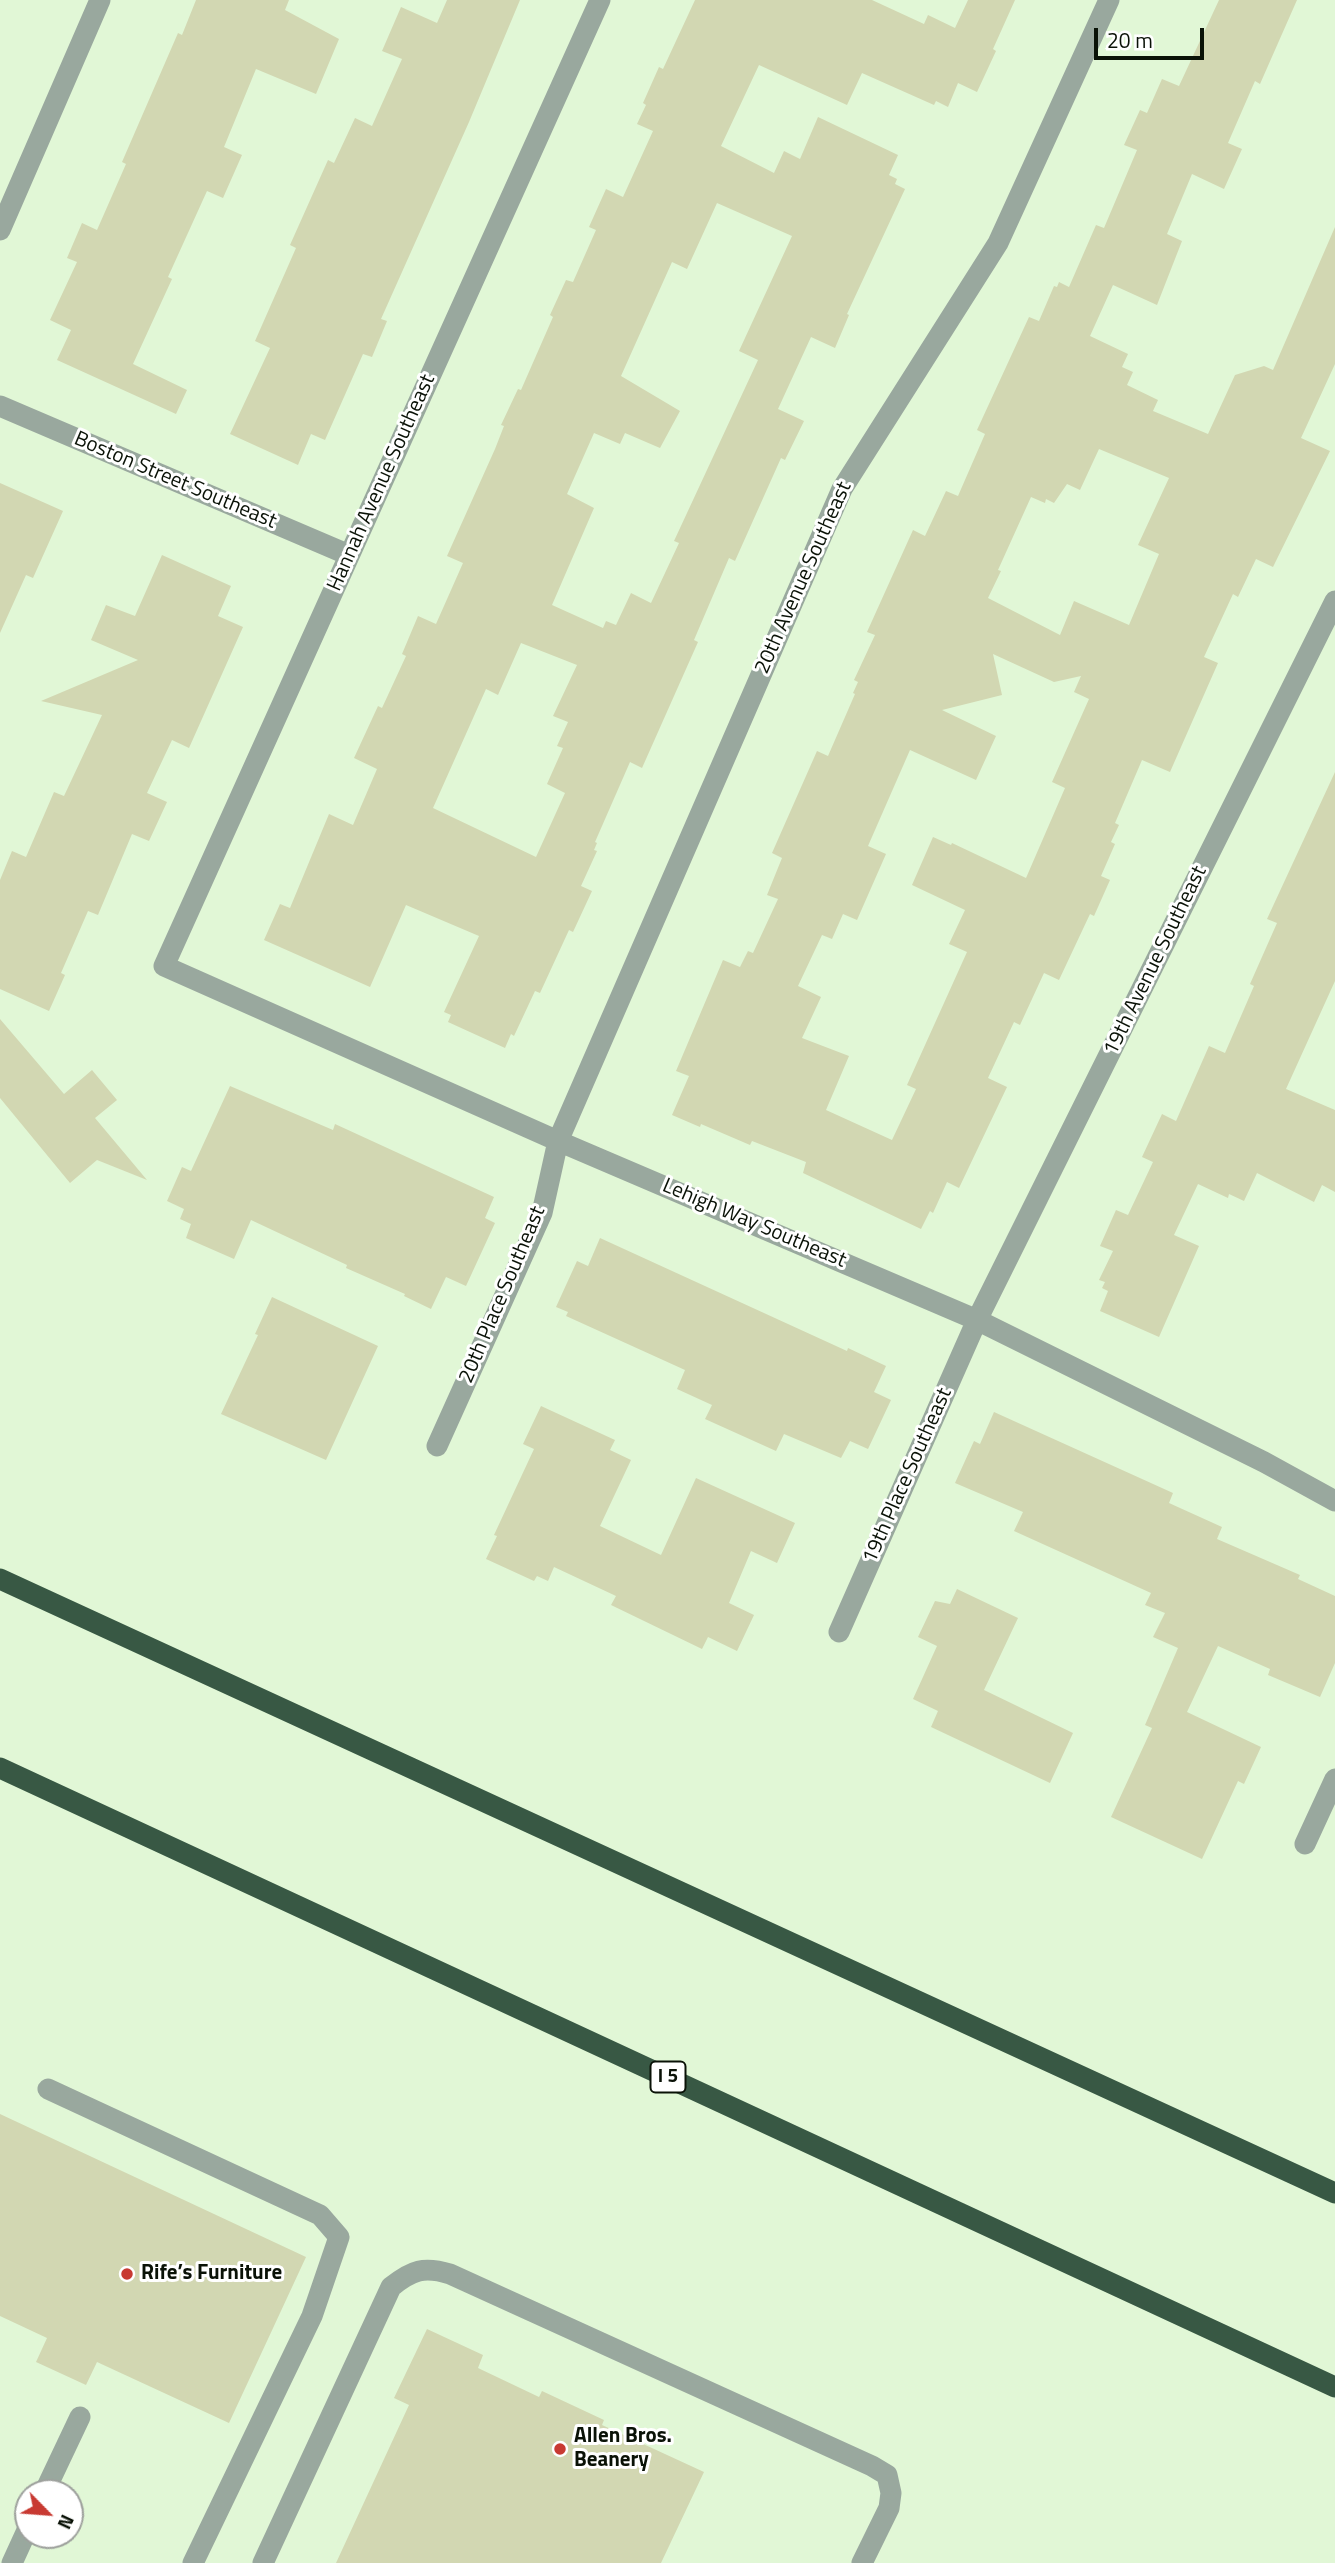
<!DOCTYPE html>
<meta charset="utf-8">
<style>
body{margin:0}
#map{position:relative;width:1335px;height:2563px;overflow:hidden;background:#e1f7d6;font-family:"Titillium Web",sans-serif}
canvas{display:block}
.north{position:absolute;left:14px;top:2479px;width:70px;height:70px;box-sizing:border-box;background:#fff;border:2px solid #9da09c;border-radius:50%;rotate:115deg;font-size:19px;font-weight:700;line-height:28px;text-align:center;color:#0a1207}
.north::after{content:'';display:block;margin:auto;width:24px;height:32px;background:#c83a32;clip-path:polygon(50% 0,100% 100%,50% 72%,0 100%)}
.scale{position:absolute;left:1094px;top:28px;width:110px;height:32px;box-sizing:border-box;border:4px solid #0a1207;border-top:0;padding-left:9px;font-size:21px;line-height:24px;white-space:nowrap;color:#0a1207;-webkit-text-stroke:5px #fff;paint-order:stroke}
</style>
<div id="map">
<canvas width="1335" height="2563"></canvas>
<div class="north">N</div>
<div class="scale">20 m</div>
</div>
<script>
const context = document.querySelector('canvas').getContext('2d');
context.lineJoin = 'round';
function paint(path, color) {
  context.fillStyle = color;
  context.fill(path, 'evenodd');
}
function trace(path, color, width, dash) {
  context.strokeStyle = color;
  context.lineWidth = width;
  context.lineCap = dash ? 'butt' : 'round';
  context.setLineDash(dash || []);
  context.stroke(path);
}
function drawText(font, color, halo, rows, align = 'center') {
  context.font = font + ' "Titillium Web",sans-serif';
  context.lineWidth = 6;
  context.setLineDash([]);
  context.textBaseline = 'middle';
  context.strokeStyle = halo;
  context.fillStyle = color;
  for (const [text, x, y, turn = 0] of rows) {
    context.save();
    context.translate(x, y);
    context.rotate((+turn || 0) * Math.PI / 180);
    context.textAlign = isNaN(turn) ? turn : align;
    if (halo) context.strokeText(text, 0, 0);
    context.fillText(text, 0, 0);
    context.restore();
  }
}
paint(new Path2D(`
 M 196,0 L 289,0 L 285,10 L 339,39 L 316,94 L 256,69 L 224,147 L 242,155 L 223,198 L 207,191 L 168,277 L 172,279 L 133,364 L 187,390 L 176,414 L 57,360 L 71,330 L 50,320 L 77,262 L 67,258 L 82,223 L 97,230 L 126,164 L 122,162 L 178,33 L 182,35 Z
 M 447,0 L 520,0 L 469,122 L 381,319 L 387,321 L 372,357 L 363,354 L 325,440 L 311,434 L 298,465 L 230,434 L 270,348 L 255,341 L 296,248 L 290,245 L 328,160 L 334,163 L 355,118 L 372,126 L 402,59 L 382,51 L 401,7 L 437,23 Z
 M 695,0 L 872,0 L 924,24 L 928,15 L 955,28 L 968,0 L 1015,0 L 993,49 L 996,51 L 977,92 L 958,83 L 948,107 L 936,101 L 934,105 L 862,73 L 847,105 L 759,65 L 721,146 L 774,173 L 784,151 L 800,159 L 818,117 L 898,155 L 889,175 L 897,179 L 895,184 L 905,189 L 847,314 L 849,315 L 835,348 L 811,337 L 778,409 L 804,421 L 785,460 L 781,458 L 735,561 L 729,558 L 694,640 L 698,642 L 642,768 L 630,762 L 595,842 L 597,843 L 594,850 L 597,851 L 581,886 L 592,891 L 573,932 L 569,930 L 540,993 L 535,991 L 514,1036 L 511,1034 L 505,1048 L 448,1022 L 451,1015 L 444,1012 L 479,936 L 406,905 L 370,987 L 264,940 L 280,904 L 290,908 L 329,814 L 353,825 L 377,769 L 354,758 L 378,706 L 382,708 L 406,656 L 402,654 L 418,616 L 436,624 L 463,563 L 447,556 L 495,449 L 504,426 L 501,425 L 518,389 L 521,390 L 553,317 L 550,315 L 566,280 L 573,282 L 596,230 L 589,227 L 606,189 L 623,197 L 653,131 L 637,124 L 646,105 L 643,103 L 659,67 L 663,69 ZM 717,203 L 792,236 L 739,351 L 758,360 L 674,541 L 679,543 L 651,603 L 631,593 L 616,625 L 606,621 L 603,628 L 552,605 L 594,508 L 567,494 L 594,433 L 620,444 L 625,433 L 660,448 L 680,411 L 621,376 L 672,262 L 687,269 ZM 521,643 L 577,665 L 553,716 L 568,722 L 557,746 L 563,748 L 547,784 L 565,793 L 536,857 L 433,808 L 486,689 L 498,695 Z
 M 1219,0 L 1297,0 L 1260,84 L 1255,81 L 1228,143 L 1242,149 L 1224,189 L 1192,174 L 1167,234 L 1182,241 L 1157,305 L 1113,285 L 1090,336 L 1128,354 L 1122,367 L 1133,372 L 1127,385 L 1158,400 L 1153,411 L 1208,434 L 1235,375 L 1264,366 L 1273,370 L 1335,227 L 1335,364 L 1301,438 L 1330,451 L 1273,567 L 1256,559 L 1238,597 L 1233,594 L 1204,657 L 1218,663 L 1170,772 L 1142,760 L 1115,823 L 1119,825 L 1111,842 L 1115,844 L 1101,876 L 1110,880 L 1094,916 L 1090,914 L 1059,980 L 1044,973 L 1020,1025 L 1014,1022 L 988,1078 L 1007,1087 L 959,1188 L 947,1182 L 933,1213 L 930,1211 L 921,1229 L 803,1173 L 806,1162 L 752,1141 L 750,1145 L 701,1124 L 700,1127 L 672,1115 L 689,1076 L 676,1071 L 723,960 L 740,967 L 748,951 L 753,953 L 778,899 L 767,895 L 782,858 L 772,853 L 817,751 L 828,756 L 855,694 L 853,693 L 858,682 L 854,680 L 875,635 L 867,632 L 913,530 L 925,536 L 946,491 L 958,496 L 985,434 L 977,430 L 1029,317 L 1039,321 L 1054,286 L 1057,287 L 1059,282 L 1069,287 L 1096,225 L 1104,228 L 1137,150 L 1124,145 L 1140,110 L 1147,113 L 1162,79 L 1179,86 ZM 1099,449 L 1169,478 L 1138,545 L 1159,554 L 1129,625 L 1074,601 L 1060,635 L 988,598 L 1001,571 L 998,570 L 1031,497 L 1045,503 L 1046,499 L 1054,503 L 1067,484 L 1080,490 ZM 993,654 L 1054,682 L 1081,676 L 1074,692 L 1089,699 L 1052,782 L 1065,788 L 1026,878 L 952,843 L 951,845 L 933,837 L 912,885 L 965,910 L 949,944 L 967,952 L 907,1085 L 916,1089 L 892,1140 L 826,1110 L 849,1056 L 802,1038 L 821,997 L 798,986 L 822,935 L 832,939 L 843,914 L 857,920 L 886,854 L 868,846 L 910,750 L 976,780 L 996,736 L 942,710 L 1002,695 Z
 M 0,483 L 63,511 L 33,578 L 26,575 L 0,633 Z
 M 162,555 L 231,586 L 218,616 L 243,627 L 189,748 L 172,740 L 147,793 L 167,802 L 149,841 L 132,834 L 98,915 L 88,911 L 61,973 L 65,975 L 49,1011 L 0,989 L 0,880 L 12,851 L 26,857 L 54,792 L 64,796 L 102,715 L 41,701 L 138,660 L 91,640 L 106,605 L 135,616 Z
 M 1335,772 L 1335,981 L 1286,1089 L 1335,1110 L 1335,1192 L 1322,1185 L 1314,1202 L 1257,1173 L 1244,1201 L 1229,1194 L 1228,1198 L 1198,1184 L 1174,1235 L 1199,1246 L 1159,1337 L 1100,1311 L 1108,1291 L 1102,1288 L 1105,1282 L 1099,1280 L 1113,1251 L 1100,1246 L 1116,1210 L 1128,1215 L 1153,1162 L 1142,1157 L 1162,1114 L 1176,1121 L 1209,1046 L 1225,1053 L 1254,986 L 1250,984 L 1277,923 L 1267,919 Z
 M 0,1019 L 64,1094 L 92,1070 L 117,1100 L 95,1118 L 147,1180 L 97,1160 L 70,1183 L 0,1098 Z
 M 230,1086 L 333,1130 L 335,1124 L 494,1197 L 485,1218 L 495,1223 L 466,1286 L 446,1277 L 431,1309 L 404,1296 L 405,1294 L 346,1268 L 347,1265 L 251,1220 L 234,1259 L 186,1238 L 191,1224 L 180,1219 L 184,1209 L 167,1201 L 182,1167 L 191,1171 Z
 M 600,1238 L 847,1351 L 848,1348 L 886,1366 L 874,1392 L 891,1400 L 868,1449 L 850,1441 L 841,1458 L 784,1434 L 776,1451 L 705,1419 L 712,1405 L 677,1389 L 685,1370 L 566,1316 L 568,1312 L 556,1307 L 577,1261 L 588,1266 Z
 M 272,1297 L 378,1346 L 326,1460 L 221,1414 L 258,1335 L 255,1334 Z
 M 541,1406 L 615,1440 L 610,1450 L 631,1460 L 600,1526 L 661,1555 L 696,1478 L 795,1523 L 777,1563 L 751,1551 L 729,1603 L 754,1615 L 737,1651 L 708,1637 L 702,1649 L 611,1605 L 616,1596 L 554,1567 L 548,1581 L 537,1576 L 534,1581 L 486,1559 L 497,1536 L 494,1535 L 534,1449 L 523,1444 Z
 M 994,1412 L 1173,1493 L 1169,1503 L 1222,1527 L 1217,1539 L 1300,1575 L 1298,1579 L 1335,1596 L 1335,1663 L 1320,1697 L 1268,1675 L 1270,1669 L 1218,1646 L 1187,1712 L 1261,1747 L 1244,1784 L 1238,1781 L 1202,1859 L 1111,1817 L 1152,1728 L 1145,1725 L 1178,1648 L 1153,1637 L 1165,1613 L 1145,1605 L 1151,1593 L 1014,1531 L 1023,1512 L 955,1483 L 974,1441 L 980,1444 Z
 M 957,1589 L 1018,1618 L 984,1690 L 1073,1733 L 1050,1783 L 931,1727 L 938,1711 L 913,1699 L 937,1646 L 918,1637 L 935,1601 L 950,1604 Z
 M 0,2114 L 306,2257 L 229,2423 L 97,2362 L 86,2385 L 36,2362 L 47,2338 L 0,2316 Z
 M 427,2329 L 483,2355 L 478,2368 L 539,2397 L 542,2391 L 604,2420 L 602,2425 L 704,2472 L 661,2563 L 336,2563 L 409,2405 L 394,2398 Z`), '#d2d7b2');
trace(new Path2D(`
 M 48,2089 L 320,2215 L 339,2237 L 312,2316 L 193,2563
 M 44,2493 L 80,2417
 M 12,2563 L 28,2528
 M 263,2563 L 391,2287 C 412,2270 424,2266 450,2274 L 872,2466 L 887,2475 L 891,2493 L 889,2508 L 862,2563`), '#99a89e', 21);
trace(new Path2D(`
 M 600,0 L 164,966 L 558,1141 L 977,1320 L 1264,1462 L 1335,1501
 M 0,230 L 100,0
 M 0,406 L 349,555
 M 437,1446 L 542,1213 L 558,1141 L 842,489 L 998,243 L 1109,0
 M 839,1632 L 977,1320 L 1335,601
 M 1305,1844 L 1335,1779`), '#99a89e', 21);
trace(new Path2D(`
 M 0,1579 L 1335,2193
 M 0,1768 L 1335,2387`), '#385844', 21);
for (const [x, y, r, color] of [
 [127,2274,7,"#c83a32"],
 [560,2449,7,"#c83a32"]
]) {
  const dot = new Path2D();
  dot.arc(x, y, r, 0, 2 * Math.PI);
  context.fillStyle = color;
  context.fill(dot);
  trace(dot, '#fff', 2.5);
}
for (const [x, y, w] of [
 [668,2077,35]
]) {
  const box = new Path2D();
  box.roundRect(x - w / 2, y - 15.5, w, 31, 5);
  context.fillStyle = '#fff';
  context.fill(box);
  trace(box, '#0a1207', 2);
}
drawText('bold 19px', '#0a1207', null, [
 ["I 5",668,2077]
]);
drawText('21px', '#0a1207', '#fff', [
 ["Boston Street Southeast",175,481,23],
 ["Hannah Avenue Southeast",382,483,-66],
 ["20th Avenue Southeast",804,578,-66],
 ["19th Avenue Southeast",1156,961,-64],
 ["Lehigh Way Southeast",754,1224,23],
 ["20th Place Southeast",503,1295,-67],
 ["19th Place Southeast",908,1476,-66]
]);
drawText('bold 21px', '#0a1207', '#fff', [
 ["Rife’s Furniture",141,2274],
 ["Allen Bros.",574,2437],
 ["Beanery",574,2461]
], 'left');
</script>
